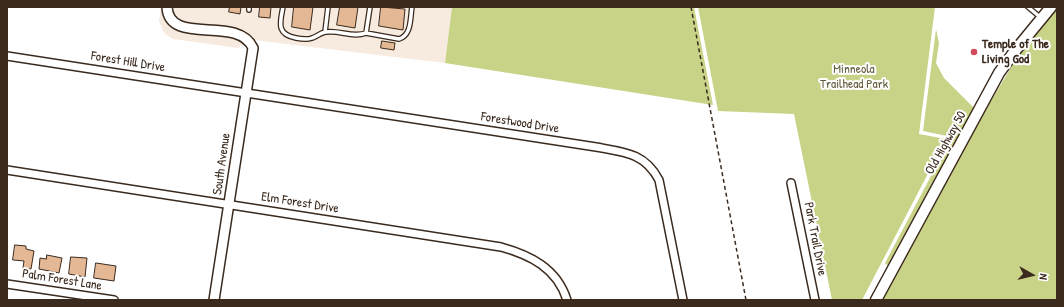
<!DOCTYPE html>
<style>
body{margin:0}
#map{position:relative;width:1064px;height:307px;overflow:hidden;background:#fff;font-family:"Patrick Hand",sans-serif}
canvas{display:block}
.frame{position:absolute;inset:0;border:8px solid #3b2a1e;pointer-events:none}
.north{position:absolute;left:1012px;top:255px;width:40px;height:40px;-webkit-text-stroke:3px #fff;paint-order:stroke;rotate:98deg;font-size:11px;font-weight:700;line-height:16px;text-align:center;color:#3b2a1e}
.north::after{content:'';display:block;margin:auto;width:14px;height:18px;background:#3b2a1e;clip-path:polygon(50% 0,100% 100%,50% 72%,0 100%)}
</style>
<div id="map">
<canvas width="1064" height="307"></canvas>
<div class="frame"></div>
<div class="north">N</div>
</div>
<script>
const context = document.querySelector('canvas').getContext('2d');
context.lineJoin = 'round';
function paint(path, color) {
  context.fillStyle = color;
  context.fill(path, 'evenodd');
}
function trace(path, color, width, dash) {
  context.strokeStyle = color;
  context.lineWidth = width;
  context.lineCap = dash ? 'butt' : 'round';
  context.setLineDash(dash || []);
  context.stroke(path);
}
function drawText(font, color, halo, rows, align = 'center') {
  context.font = font + ' "Patrick Hand",sans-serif';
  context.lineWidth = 4;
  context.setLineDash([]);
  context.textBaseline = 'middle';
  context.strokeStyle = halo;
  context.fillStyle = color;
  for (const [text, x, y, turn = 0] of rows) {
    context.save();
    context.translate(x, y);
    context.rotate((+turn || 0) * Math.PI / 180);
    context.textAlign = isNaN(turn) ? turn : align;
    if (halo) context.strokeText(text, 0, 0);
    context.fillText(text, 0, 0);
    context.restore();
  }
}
paint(new Path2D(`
 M 161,7 L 163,7 L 165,20 L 175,29 L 235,37 L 245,43 L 238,48 L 173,39 L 164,33 L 159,21 Z
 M 172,7 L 452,7 L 445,63 L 253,40 L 241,30 L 183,23 L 175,19 Z`), '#f7eadf');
paint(new Path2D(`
 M 452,7 L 694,7 L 713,105 L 445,63 Z
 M 698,7 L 935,7 L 919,134 L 946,139 L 862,300 L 832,300 L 794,114 L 718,111 Z
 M 1056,7 L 1057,300 L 881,300 L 952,166 L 1013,64 Z
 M 936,29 L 939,43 L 936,63 L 944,78 L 974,108 L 889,267 L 885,263 L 950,140 L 947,136 L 923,131 Z`), '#c8d387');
const building = new Path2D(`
 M 230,7 L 241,7 L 240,14 L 229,12 Z
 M 260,7 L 271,7 L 270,18 L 259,17 Z
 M 294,7 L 313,7 L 310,30 L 292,27 Z
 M 340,7 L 358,7 L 355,28 L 337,25 Z
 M 381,7 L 405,9 L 403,30 L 379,26 Z
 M 382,41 L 395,43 L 394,50 L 381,48 Z
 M 15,245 L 26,246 L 26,249 L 34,251 L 31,269 L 23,268 L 24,261 L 13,260 Z
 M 47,255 L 62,258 L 59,273 L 39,269 L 40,258 L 46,259 Z
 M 71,257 L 87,258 L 85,277 L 69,274 Z
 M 96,263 L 116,266 L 114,281 L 94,278 Z`);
paint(building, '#e4b894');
trace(building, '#3b2a1e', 1);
const service = new Path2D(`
 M 283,7 C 280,23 276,34 296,38 C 301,39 307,40 312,38 C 317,37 321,32 326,32 C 340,30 353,38 366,33 L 370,7
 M 1028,7 L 1040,17
 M 249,10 L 249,7
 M 325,32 L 328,7
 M 366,33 L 399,39 C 412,35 410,18 412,7`);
const minor = new Path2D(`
 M 7,56 L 596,147 C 624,152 645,153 659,180 L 683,300
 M 7,170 L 501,247 C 530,255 557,268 567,300
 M 791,183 L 815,300
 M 7,284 L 114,300`);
const tertiary = new Path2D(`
 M 167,7 C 169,47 238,14 253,48 L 214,300`);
const secondary = new Path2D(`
 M 876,300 L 999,73 L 1014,52 L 1051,7`);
trace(service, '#3b2a1e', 6);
trace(minor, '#3b2a1e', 10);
trace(tertiary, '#3b2a1e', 12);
trace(secondary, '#3b2a1e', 13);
trace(new Path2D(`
 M 691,7 L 746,300`), '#3b2a1e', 1.5, [4, 3]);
trace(service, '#fff', 3.5);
trace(minor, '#fff', 7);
trace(tertiary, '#fff', 9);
trace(secondary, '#fff', 10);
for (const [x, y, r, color] of [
 [974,52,4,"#d1495b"]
]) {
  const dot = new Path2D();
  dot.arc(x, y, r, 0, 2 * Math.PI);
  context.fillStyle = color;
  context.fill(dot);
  trace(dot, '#fff', 1.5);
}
drawText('bold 13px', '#3b2a1e', '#fff', [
 ["Temple of The",982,45],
 ["Living God",982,60]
], 'left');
drawText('13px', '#3b2a1e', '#fff', [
 ["Forest Hill Drive",128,62,9],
 ["Forestwood Drive",520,123,9],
 ["Old Highway 50",946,143,-61],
 ["South Avenue",222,164,-82],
 ["Elm Forest Drive",300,203,9],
 ["Park Trail Drive",815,239,79],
 ["Palm Forest Lane",62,280,9]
]);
drawText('13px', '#655d3e', '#fff', [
 ["Minneola",854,70],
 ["Trailhead Park",854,85]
]);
</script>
